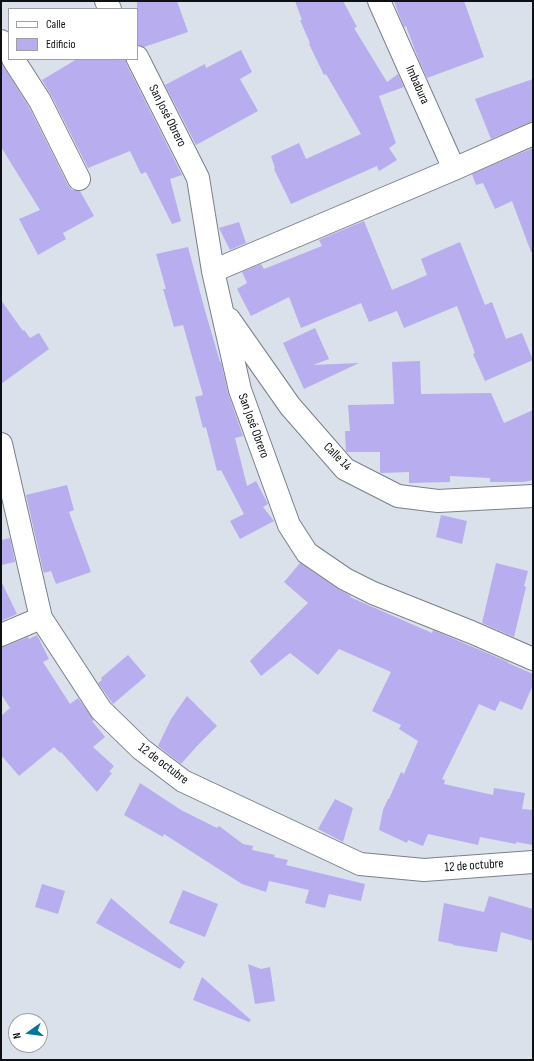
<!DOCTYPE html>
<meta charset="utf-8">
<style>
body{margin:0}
#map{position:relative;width:534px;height:1061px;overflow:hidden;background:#dae1eb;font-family:"Sofia Sans Condensed",sans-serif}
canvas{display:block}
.frame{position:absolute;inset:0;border:2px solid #0e1114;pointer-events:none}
.legend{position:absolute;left:8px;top:8px;width:130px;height:52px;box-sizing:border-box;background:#fff;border:1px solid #9fa0a1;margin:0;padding:5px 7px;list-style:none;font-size:12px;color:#0e1114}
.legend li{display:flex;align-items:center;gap:8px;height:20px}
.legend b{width:20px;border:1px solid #9fa0a1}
.north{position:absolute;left:8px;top:1013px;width:40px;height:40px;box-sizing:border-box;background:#fff;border:1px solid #9fa0a1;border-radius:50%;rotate:256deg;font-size:11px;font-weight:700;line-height:16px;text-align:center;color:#0e1114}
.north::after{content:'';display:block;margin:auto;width:14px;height:18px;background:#00759e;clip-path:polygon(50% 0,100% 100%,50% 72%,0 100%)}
</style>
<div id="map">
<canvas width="534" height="1061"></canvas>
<div class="frame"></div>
<ul class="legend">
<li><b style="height:5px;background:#fff"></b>Calle</li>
<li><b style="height:11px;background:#b8adee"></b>Edificio</li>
</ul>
<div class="north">N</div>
</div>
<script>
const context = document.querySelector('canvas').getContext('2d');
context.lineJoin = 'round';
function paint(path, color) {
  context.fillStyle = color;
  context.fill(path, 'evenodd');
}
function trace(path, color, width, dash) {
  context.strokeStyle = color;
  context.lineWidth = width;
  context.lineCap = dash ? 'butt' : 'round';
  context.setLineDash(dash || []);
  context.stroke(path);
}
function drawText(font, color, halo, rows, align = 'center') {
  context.font = font + ' "Sofia Sans Condensed",sans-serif';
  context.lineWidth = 4;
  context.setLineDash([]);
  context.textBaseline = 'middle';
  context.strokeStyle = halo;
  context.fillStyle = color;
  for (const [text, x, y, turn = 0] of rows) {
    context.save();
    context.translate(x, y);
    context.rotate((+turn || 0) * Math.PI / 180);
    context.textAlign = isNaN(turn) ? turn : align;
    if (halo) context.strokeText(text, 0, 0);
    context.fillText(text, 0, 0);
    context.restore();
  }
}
paint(new Path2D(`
 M 137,1 L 177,1 L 188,32 L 144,47 L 137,45 Z
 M 295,1 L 343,1 L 357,27 L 354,28 L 387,82 L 398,74 L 404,87 L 379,96 L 396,143 L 389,148 L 397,160 L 379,171 L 377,166 L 291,204 L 274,169 L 275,168 L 271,156 L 299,143 L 306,159 L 361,134 L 326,74 L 324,75 L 309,44 L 310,43 L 300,20 L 302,20 Z
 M 394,1 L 464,1 L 484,57 L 427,78 L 418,58 L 406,26 L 404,27 L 399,15 Z
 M 241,50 L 252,72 L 240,79 L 258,111 L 196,145 L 165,85 L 205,64 L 206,68 Z
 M 77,59 L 125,59 L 126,63 L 182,175 L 170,179 L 181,221 L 172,224 L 146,172 L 141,174 L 130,151 L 88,168 L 51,95 L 42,80 Z
 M 1,62 L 29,107 L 68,185 L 72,190 L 80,191 L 94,216 L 63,233 L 66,239 L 38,255 L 19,219 L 40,210 L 1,147 Z
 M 533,79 L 533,122 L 528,123 L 491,139 L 475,99 Z
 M 533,148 L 533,252 L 531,252 L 512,201 L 495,209 L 483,183 L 476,185 L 472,174 Z
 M 364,221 L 392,290 L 427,275 L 421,259 L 460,242 L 485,305 L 492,302 L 506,339 L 522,333 L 533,360 L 485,381 L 473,354 L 475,353 L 457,306 L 404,328 L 397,311 L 369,322 L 361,303 L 301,328 L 289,297 L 251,316 L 237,289 L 247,283 L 242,272 L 261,264 L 264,269 L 322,246 L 319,240 Z
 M 239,222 L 246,243 L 230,250 L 219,228 Z
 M 188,247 L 204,307 L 220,362 L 221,362 L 228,393 L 243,436 L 235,438 L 247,486 L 256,481 L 268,504 L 263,507 L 274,521 L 240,539 L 230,521 L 244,514 L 221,470 L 217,471 L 206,427 L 203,428 L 195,397 L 203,395 L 183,325 L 174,327 L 163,289 L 166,289 L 156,254 Z
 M 1,300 L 23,331 L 24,330 L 30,338 L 39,333 L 49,349 L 1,384 Z
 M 315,328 L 329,359 L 313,365 L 359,363 L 304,389 L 283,343 Z
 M 420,361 L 421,394 L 491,393 L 504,423 L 533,410 L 533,480 L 524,482 L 490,482 L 490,478 L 450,476 L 450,482 L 409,483 L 409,472 L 380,473 L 380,452 L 347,452 L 346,451 L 345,431 L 350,431 L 348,405 L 394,404 L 392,362 Z
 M 67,485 L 74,510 L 69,512 L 91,572 L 56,584 L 51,571 L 44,573 L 43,570 L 26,495 Z
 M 441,515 L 467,521 L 462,544 L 436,537 Z
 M 10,538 L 15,562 L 1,565 L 1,540 Z
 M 300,563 L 338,589 L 351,596 L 350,597 L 432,633 L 433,630 L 466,644 L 508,662 L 508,663 L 533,674 L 533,685 L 522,710 L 500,701 L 495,711 L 479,704 L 442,779 L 445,780 L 444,784 L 493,795 L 494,788 L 525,793 L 522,809 L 533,810 L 533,845 L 516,842 L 516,844 L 480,837 L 478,845 L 428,834 L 423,846 L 408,840 L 407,843 L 379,830 L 383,810 L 388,799 L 389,799 L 401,772 L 404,774 L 418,741 L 399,729 L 401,725 L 372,711 L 391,672 L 339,649 L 318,675 L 290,653 L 261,676 L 250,661 L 308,603 L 284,582 Z
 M 496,563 L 528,571 L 524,586 L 526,587 L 514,637 L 482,623 Z
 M 1,581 L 17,614 L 1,621 Z
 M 37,635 L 49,659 L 43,662 L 70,704 L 78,698 L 94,720 L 92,721 L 105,737 L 93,747 L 114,766 L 109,772 L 112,773 L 97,792 L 61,752 L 60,753 L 54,747 L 19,776 L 1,755 L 1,716 L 10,708 L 1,694 L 1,647 L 6,646 L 28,637 L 29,639 Z
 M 128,655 L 146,676 L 113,704 L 98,683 L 102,680 L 101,678 Z
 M 187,696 L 217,726 L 197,746 L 181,764 L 158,746 L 171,719 Z
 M 140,783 L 181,810 L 217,828 L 219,826 L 243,844 L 253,846 L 252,850 L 275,855 L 274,857 L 288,860 L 286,865 L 365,884 L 361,901 L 329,894 L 325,908 L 305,903 L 309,890 L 269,881 L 266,892 L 242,884 L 164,834 L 163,837 L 124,815 Z
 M 335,799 L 353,808 L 343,842 L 318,829 Z
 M 42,884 L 65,891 L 58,914 L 35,907 Z
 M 183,890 L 218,904 L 205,937 L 169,923 Z
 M 489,896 L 533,909 L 533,941 L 501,932 L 497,952 L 453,945 L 453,944 L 438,941 L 444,903 L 484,912 Z
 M 111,898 L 185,962 L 180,969 L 96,923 Z
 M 248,964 L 261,969 L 270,967 L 275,1001 L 255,1004 Z
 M 202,977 L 251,1020 L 249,1022 L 193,1000 Z`), '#b8adee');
const street = new Path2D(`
 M 106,1 L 110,9
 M 379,1 L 454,169
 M 1,41 L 9,53
 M 137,57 L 198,178 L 213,271 L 240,390 L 289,525 L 307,553 L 345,579 L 373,593 L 471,632 L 533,659
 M 13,59 L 40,101 L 79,179
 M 213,271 L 454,169 L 533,134
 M 229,319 L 290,406 L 345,469 L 398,496 L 438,501 L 533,496
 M 1,444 L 41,618 L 101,710 L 141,749 L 183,781 L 360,864 L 424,870 L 533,862
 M 1,635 L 41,618`);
trace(street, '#7a808a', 24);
trace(street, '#fff', 22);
drawText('13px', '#0e1114', '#fff', [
 ["Imbabura",417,85,66],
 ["San José Obrero",167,116,63],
 ["San José Obrero",253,426,70],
 ["Calle 14",337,457,45],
 ["12 de octubre",163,764,37],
 ["12 de octubre",474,866,-4]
]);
</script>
